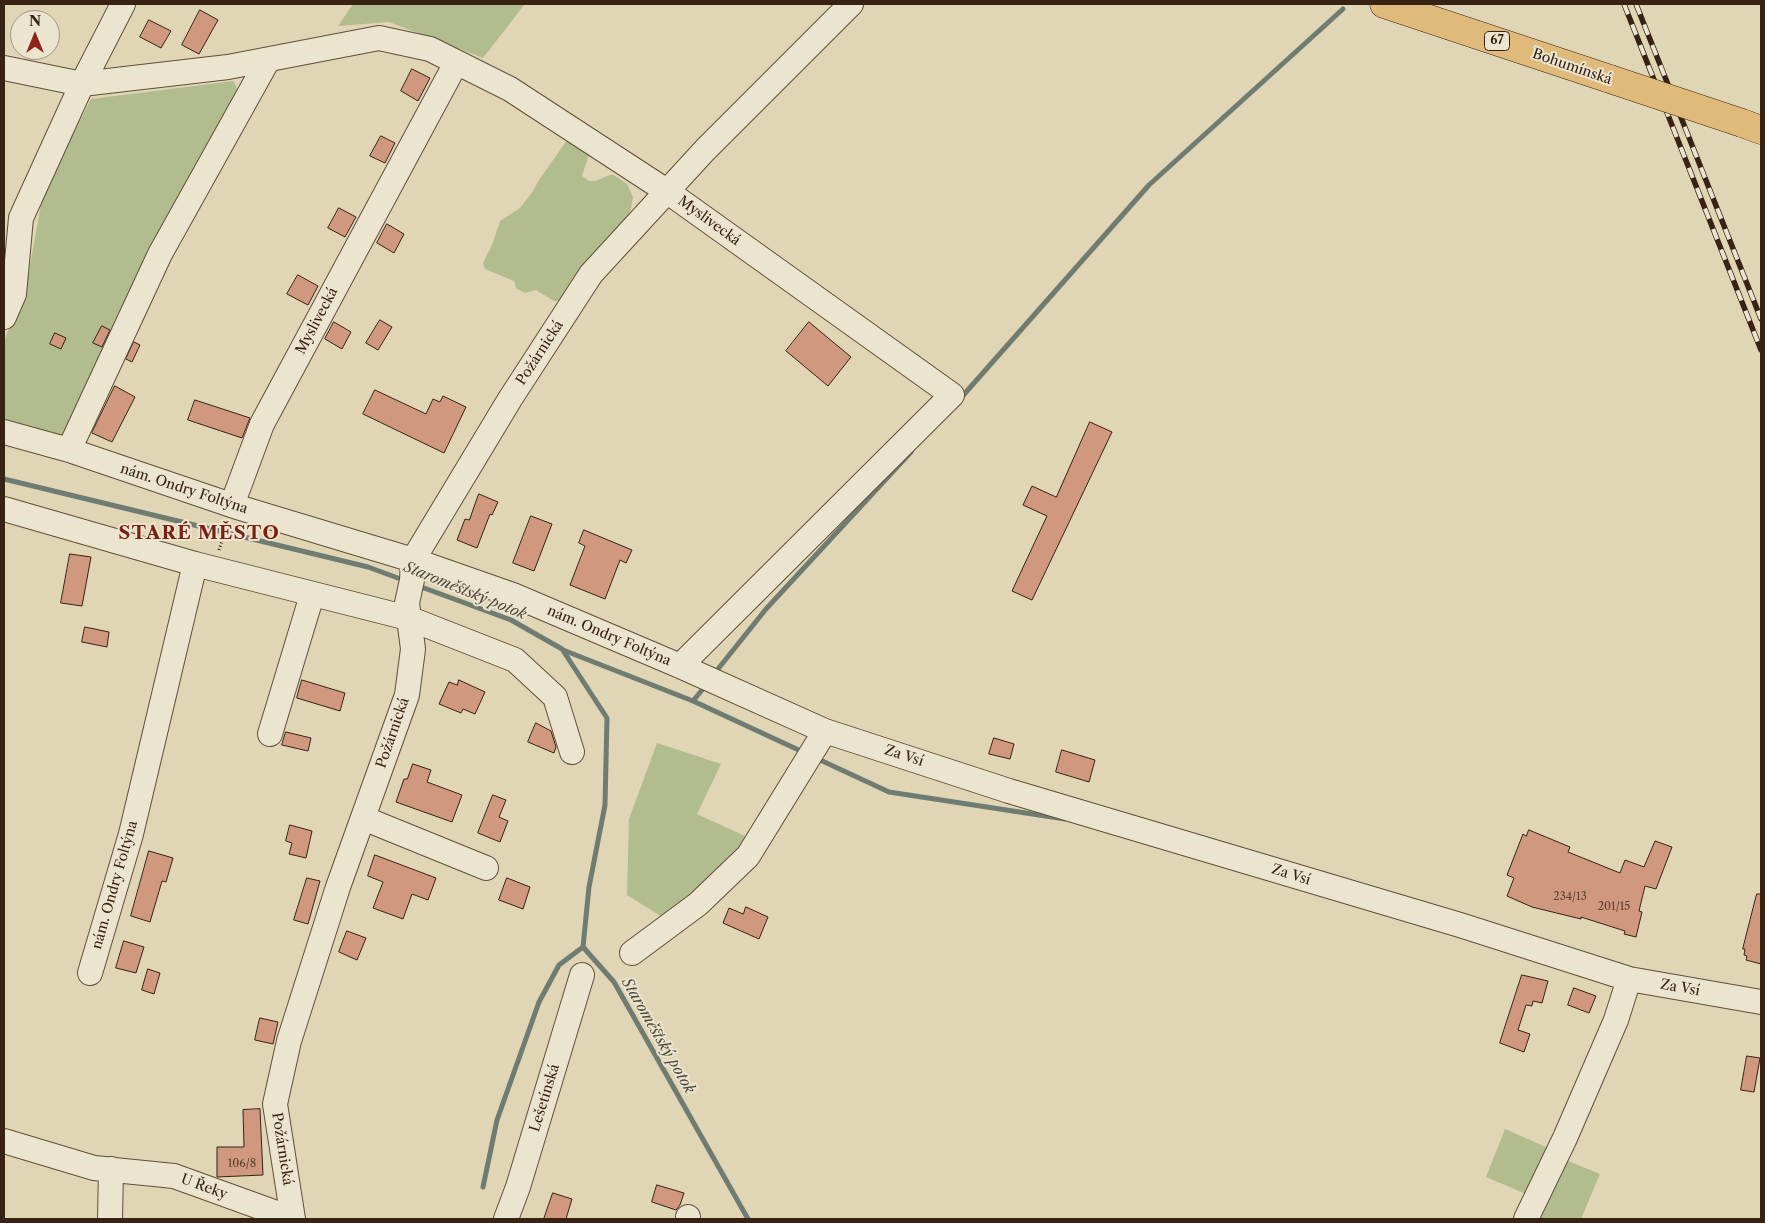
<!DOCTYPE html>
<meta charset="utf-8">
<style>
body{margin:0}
#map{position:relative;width:1765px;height:1223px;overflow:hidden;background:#e0d5b4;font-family:"Libre Caslon Text",serif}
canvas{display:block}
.frame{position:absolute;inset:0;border:5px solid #372213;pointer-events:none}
.north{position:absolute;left:10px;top:10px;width:50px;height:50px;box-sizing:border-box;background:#ebe4ce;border:1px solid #a39683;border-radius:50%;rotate:0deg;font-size:14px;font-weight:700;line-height:20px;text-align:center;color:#372213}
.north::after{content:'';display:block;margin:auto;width:18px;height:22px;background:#8f2418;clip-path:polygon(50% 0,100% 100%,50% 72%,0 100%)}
</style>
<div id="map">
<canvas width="1765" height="1223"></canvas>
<div class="frame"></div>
<div class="north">N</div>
</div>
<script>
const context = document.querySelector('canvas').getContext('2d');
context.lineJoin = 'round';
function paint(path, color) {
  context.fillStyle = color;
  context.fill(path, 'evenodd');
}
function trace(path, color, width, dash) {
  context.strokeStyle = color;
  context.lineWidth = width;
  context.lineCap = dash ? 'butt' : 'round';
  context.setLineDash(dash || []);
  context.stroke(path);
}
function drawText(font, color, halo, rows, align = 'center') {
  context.font = font + ' "Libre Caslon Text",serif';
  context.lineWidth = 4;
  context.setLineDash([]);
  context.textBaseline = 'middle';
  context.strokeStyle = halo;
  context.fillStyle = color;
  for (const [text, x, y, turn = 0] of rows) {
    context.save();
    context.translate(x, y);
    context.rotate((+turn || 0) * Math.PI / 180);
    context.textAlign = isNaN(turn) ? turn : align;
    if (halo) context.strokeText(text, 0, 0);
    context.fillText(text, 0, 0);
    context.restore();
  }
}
paint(new Path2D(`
 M 353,4 L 525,4 L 483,58 L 389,22 L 338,26 Z
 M 234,81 L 240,97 L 66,441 L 4,421 L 4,341 L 26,287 L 43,194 L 91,99 Z
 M 570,136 L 589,154 L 582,176 L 589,181 L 595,181 L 610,175 L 614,175 L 627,184 L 633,197 L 631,209 L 629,214 L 584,267 L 559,301 L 554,301 L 536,290 L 525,293 L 516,288 L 514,281 L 485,269 L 483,263 L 492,245 L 500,221 L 520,208 L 533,191 L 539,180 Z
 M 657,743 L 721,764 L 697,814 L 747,837 L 700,897 L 667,920 L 627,895 L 629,819 Z
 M 1505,1129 L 1546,1147 L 1526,1194 L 1486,1177 Z
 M 1561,1158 L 1600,1174 L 1581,1219 L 1531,1219 Z`), '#b1bd8e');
trace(new Path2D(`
 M 959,400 L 1149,185 L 1343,9
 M 4,479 L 368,567 L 406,581
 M 416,585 L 511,620 L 562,649 L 607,718 L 605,805 L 589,887 L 583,947 L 614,982 L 748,1219
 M 563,650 L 693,701 L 702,690
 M 718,669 L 766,609 L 911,452
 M 693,701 L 803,752
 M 818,759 L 889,792 L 1065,819
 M 483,1187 L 497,1120 L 539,1002 L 559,965 L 583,947`), '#6f7c71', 5);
const building = new Path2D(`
 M 200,10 L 218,20 L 199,54 L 182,45 Z
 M 149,20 L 171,31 L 161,48 L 140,37 Z
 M 412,69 L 430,78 L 418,101 L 401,91 Z
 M 381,136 L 395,143 L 385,163 L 370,156 Z
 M 339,208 L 356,217 L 345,237 L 328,228 Z
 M 387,224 L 404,234 L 394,253 L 377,243 Z
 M 298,275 L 318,286 L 308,305 L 287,294 Z
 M 380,320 L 392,327 L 378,350 L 366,343 Z
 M 334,322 L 351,332 L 342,349 L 325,339 Z
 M 809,322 L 851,357 L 828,386 L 786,351 Z
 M 102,326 L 110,330 L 102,347 L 93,343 Z
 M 55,333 L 66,338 L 61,349 L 50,344 Z
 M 134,342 L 140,345 L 132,362 L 126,359 Z
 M 115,386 L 135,397 L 112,442 L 92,433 Z
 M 375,390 L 426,414 L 433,399 L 440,402 L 443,396 L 466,407 L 444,453 L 363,414 Z
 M 195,400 L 250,418 L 242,438 L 188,420 Z
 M 1090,422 L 1112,432 L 1032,600 L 1012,591 L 1047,516 L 1023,505 L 1032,486 L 1056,497 Z
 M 479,494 L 498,502 L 492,515 L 490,514 L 477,548 L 457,540 L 465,519 L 469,520 Z
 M 531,516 L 552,524 L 534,571 L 513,563 Z
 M 584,530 L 632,550 L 626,563 L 620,560 L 605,599 L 570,585 L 585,546 L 579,543 Z
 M 70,554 L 91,557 L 82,606 L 61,603 Z
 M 85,627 L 109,632 L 107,647 L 82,642 Z
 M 302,680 L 345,693 L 340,711 L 297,698 Z
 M 459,680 L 485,692 L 475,714 L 463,709 L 461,713 L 439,704 L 449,682 L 457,685 Z
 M 536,723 L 551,731 L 556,747 L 554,753 L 528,742 Z
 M 286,732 L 311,738 L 308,751 L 282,745 Z
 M 994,738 L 1014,744 L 1010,759 L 989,754 Z
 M 1062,750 L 1095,760 L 1089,782 L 1056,772 Z
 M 413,764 L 431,770 L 427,782 L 462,795 L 452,822 L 396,802 L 404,779 L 407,779 Z
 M 493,795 L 506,800 L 499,817 L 508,821 L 500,842 L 478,833 Z
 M 290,825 L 312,831 L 306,858 L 289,854 L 292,843 L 286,841 Z
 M 1529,830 L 1570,847 L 1568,852 L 1620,873 L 1625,860 L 1644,867 L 1655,841 L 1672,847 L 1656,889 L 1645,886 L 1639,911 L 1642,912 L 1636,937 L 1624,934 L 1625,931 L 1581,917 L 1581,919 L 1532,907 L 1507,896 L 1514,878 L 1507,875 L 1523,834 L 1526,836 Z
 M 149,851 L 173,858 L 166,882 L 162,881 L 150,922 L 131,916 Z
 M 375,855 L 436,878 L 428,900 L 412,894 L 403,919 L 373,908 L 383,882 L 368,876 Z
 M 307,878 L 320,881 L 308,924 L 294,920 Z
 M 507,878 L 530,887 L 523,909 L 499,900 Z
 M 1757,894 L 1761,894 L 1761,964 L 1746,960 L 1747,956 L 1744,955 L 1745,949 L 1743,949 Z
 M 746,907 L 768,917 L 759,939 L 723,923 L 729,908 L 743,914 Z
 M 347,931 L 366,938 L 357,960 L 339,952 Z
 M 124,941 L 144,947 L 136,973 L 116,968 Z
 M 148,969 L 160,973 L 154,994 L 142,990 Z
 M 1522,975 L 1548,981 L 1542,1003 L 1533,1001 L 1532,1006 L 1526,1005 L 1518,1030 L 1530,1034 L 1524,1052 L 1500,1043 Z
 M 1574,988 L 1596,996 L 1589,1013 L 1568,1005 Z
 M 260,1018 L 278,1022 L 273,1044 L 255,1040 Z
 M 1747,1056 L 1760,1058 L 1754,1092 L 1741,1090 Z
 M 260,1109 L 263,1175 L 217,1177 L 217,1147 L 244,1147 L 243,1110 Z
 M 657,1185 L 684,1193 L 680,1205 L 676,1210 L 652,1202 Z
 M 553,1193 L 572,1199 L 566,1219 L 544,1219 Z`);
paint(building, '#cf987f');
trace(building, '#372213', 1);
const minor = new Path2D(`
 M 4,68 L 82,84 L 228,67 L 379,38 L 430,49 L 510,89 L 668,192 L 952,395 L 680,666
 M 4,317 L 14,294 L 21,218 L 82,84 L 123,4
 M 4,432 L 69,450 L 234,506 L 413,560 L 513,595 L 680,666 L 825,731 L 1009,791 L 1460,925 L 1629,979 L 1761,1002
 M 69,450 L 160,254 L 268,60
 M 232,505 L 262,424 L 456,63
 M 4,509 L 195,564 L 408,618 L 515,660 L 555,697 L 572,752
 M 270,734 L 312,595
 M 363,818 L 486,868
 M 632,953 L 698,904 L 748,856 L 825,731
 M 90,973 L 131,834 L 195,564
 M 4,1141 L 94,1168 L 174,1176 L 293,1219
 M 110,1219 L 111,1169
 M 293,1219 L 275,1104 L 289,1041 L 338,887 L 407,695 L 413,649 L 407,603 L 412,580 L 413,560 L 510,399 L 591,274 L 705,150 L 851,4
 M 506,1219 L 518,1187 L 582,975
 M 688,1219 L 688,1217
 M 1526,1219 L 1565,1138 L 1616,1020 L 1629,979`);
const major = new Path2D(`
 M 1384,4 L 1610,79
 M 1742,123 L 1761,130`);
trace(minor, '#614f3b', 26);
trace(major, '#372213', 29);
trace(new Path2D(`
 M 219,550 L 228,523`), '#372213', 3, [1, 2.5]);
trace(minor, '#ebe4ce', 24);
trace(major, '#e0ba7a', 28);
const rail = new Path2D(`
 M 1624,4 L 1761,350
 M 1636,4 L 1761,319`);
trace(rail, '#372213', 5.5);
trace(rail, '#ebe4ce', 4, [11]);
const majorBridge = new Path2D(`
 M 1610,79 L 1742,123`);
trace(majorBridge, '#372213', 29, []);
trace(majorBridge, '#e0ba7a', 28);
drawText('11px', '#5d402e', null, [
 ["234/13",1570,897],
 ["201/15",1614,907],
 ["106/8",242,1164]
]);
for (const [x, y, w] of [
 [1497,41,25]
]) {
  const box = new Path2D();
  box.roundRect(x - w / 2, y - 9.5, w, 19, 4);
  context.fillStyle = '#ebe4ce';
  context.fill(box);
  trace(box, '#372213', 1);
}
drawText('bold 12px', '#372213', null, [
 ["67",1497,41]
]);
drawText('14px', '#372213', '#ebe4ce', [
 ["Bohumínská",1572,67,19],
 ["Myslivecká",709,221,36],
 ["Myslivecká",317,321,-62],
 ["Požárnická",540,353,-57],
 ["nám. Ondry Foltýna",184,489,18],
 ["nám. Ondry Foltýna",609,636,23],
 ["Požárnická",393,733,-71],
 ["Za Vsí",904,756,18],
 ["Za Vsí",1291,875,17],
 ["nám. Ondry Foltýna",115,885,-74],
 ["Za Vsí",1680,988,10],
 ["Lešetínská",545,1098,-73],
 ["Požárnická",282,1149,81],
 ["U Řeky",204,1187,20]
]);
drawText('italic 15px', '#4e483a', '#ebe4ce', [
 ["Staroměstský potok",465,591,22],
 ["Staroměstský potok",658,1036,60]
]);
context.letterSpacing = '1px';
drawText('bold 19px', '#7a1f14', '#ebe4ce', [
 ["STARÉ MĚSTO",199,534]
]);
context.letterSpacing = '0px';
</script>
